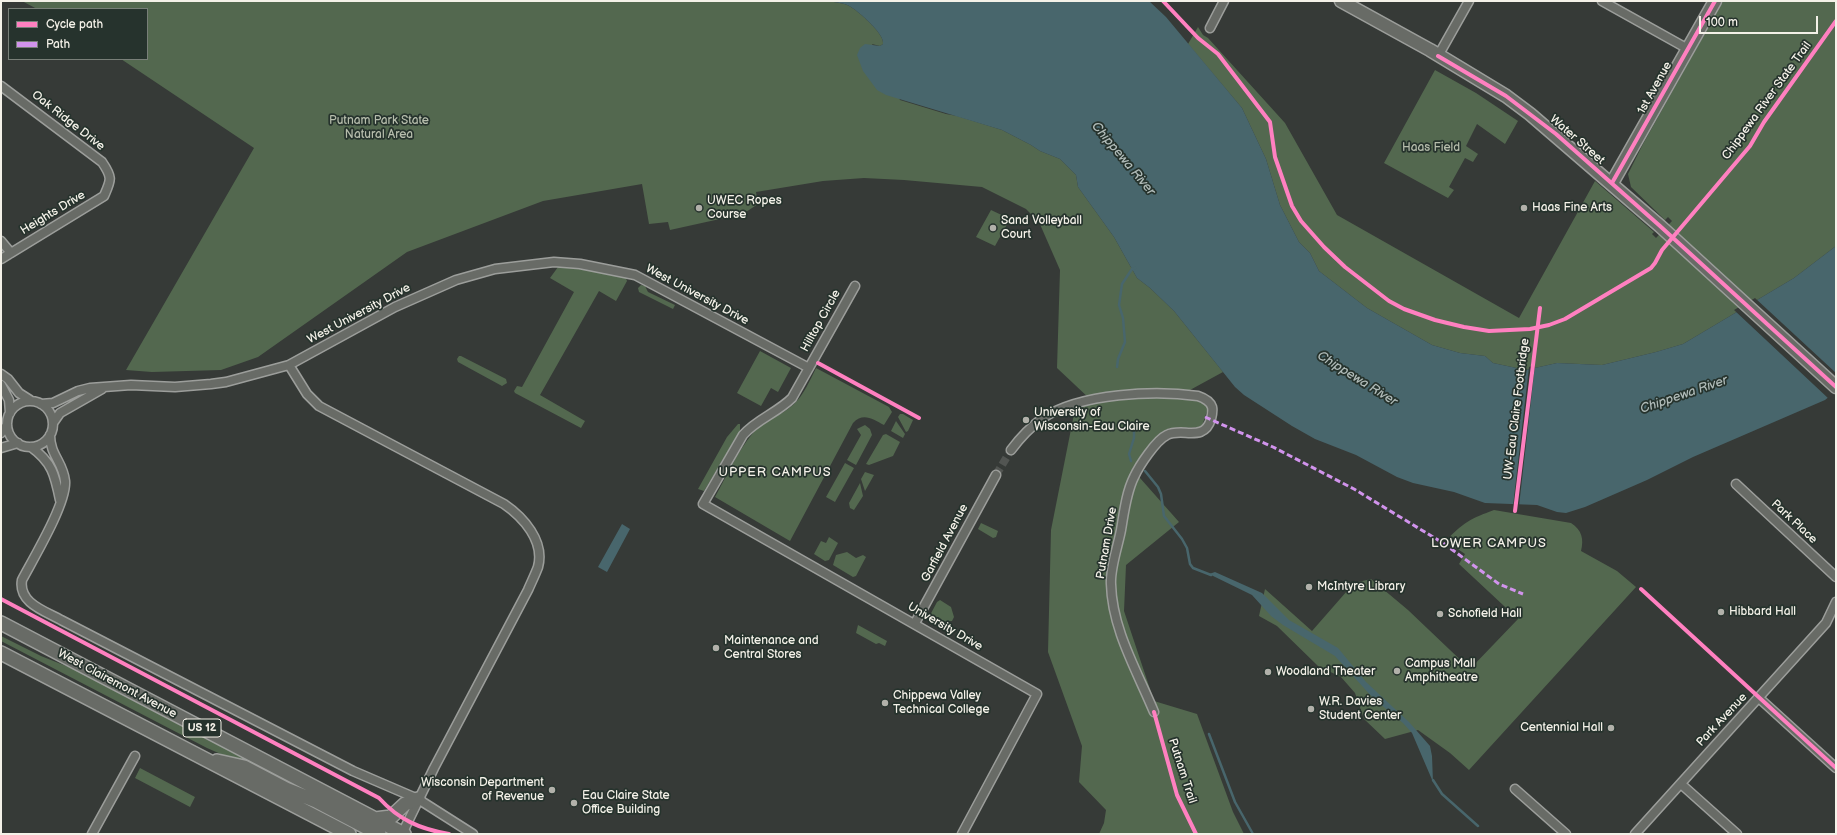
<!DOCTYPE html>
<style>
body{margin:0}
#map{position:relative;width:1837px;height:835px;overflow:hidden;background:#363a37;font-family:"Balsamiq Sans",sans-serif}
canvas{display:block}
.frame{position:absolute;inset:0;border:2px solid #f4f1e8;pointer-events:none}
.legend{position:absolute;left:8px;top:8px;width:140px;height:52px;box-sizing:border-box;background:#26332d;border:1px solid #787f78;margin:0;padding:5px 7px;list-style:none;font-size:12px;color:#f4f1e8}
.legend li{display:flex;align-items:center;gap:8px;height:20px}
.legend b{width:20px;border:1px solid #787f78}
.scale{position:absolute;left:1699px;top:16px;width:119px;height:18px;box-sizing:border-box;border:2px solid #f4f1e8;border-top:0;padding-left:5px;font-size:12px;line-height:14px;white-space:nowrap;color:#f4f1e8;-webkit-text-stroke:3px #26332d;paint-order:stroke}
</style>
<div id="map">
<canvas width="1837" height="835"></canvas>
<div class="frame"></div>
<ul class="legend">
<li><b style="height:5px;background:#ff80c0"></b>Cycle path</li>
<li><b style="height:5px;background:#d193ec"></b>Path</li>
</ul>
<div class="scale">100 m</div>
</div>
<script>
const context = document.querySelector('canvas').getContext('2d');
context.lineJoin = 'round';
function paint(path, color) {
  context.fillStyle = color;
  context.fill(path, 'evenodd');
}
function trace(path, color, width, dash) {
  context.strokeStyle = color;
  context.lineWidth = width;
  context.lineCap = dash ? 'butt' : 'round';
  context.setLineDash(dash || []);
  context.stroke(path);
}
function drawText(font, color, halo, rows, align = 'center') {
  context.font = font + ' "Balsamiq Sans",sans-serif';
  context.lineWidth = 3.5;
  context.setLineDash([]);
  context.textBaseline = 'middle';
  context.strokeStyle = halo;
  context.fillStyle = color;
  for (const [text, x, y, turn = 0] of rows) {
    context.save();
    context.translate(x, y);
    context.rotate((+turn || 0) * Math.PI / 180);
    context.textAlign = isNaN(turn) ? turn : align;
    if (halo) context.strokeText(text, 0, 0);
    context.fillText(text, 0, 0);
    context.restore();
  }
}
paint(new Path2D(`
 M 22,1 L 822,1 C 832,2 843,2 851,7 C 859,12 885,34 883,44 L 880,46 L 872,44 L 900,100 L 946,114 L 957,116 L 1002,130 L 1031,145 L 1040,151 L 1060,159 L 1076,175 L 1078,187 L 1114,237 L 1137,278 L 1150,288 L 1174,311 L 1223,372 L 1190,390 L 1186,399 L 1200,401 L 1208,408 L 1202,426 C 1192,429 1183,427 1173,428 C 1157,428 1141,457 1132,469 L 1179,522 L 1126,565 L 1124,611 L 1154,701 L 1197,714 L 1233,812 L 1244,834 L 1099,834 L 1104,823 L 1106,810 L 1079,782 L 1082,746 L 1048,652 L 1051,530 L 1076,404 L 1091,400 L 1057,368 L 1060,270 L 1039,222 L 1026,209 L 982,187 L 904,180 L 864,178 L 823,181 L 756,192 L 758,204 L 746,212 L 738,215 L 670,230 L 668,222 L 649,224 L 642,184 L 543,201 L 407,252 L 258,357 L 221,370 L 152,372 L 126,370 L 254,148 L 121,59 L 147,59 L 147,9 L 37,9 Z
 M 1723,1 L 1836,1 L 1836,246 L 1794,278 L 1683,344 L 1656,352 L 1602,365 L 1557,363 L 1526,370 L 1493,363 L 1485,356 L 1460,353 L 1432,345 L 1367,308 L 1319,271 L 1310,253 L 1299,242 L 1280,205 L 1266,159 L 1242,108 L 1188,44 L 1198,27 L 1203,35 L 1208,38 L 1285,123 L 1337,215 L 1519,318 L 1595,181 L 1654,232 L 1652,234 L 1656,238 L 1672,221 L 1668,217 L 1665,220 L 1631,187 L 1628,174 L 1643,144 Z
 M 1435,70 L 1476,93 L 1518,121 L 1505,144 L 1477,124 L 1466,146 L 1478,154 L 1473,162 L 1465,158 L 1449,187 L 1454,190 L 1448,198 L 1384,163 Z
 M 991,210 L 1010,219 L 995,246 L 976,237 Z
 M 558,267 C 581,268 603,273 626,278 L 627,281 L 616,301 L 599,291 L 540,395 L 585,421 L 581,428 L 515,393 L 514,391 L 517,386 L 522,387 L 574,292 L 550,278 Z
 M 641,285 L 645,286 L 648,292 L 675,305 L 673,309 L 639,292 L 638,288 Z
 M 760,351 L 791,368 L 778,392 L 771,388 L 761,406 L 737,393 Z
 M 459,356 L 461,356 L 506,379 L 507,383 L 502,386 L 458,362 L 457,359 Z
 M 816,368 L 889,407 L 892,412 L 884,425 C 873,419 863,412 853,423 L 790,541 L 715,497 C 727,475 737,452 753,433 C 764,420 781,416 793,405 C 804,395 810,380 816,368 Z
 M 900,414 L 903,414 L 913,420 L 908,431 L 906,432 L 898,417 Z
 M 896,421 L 905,434 L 903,438 L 891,431 Z
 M 738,424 L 740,424 L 740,431 L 704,491 L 698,489 L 727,437 Z
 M 865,425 L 870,429 L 872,435 L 856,465 L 847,460 L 861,435 L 857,429 Z
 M 886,434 L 900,442 L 893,456 L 869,465 L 866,464 L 883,435 Z
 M 845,463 L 854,468 L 835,502 L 826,497 Z
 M 865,472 L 874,475 L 865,491 L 861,479 Z
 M 860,483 L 863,496 L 854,510 L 850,508 L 849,503 Z
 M 1494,510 L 1571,523 C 1582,530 1584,539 1581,551 L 1617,571 L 1636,587 L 1469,770 L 1450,753 L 1418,730 L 1385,739 L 1364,719 L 1355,693 L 1341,677 L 1318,666 L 1277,626 L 1259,616 L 1265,589 L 1312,631 L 1354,583 L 1371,579 L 1408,610 L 1470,669 L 1518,619 L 1459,564 L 1465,554 L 1446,541 C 1462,523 1472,518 1494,510 Z
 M 981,523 L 998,531 L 996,537 L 993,538 L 978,529 Z
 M 829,537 L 838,543 L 829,560 L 825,561 L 814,554 L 821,541 L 826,543 Z
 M 847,552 L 856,558 L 863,555 L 866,557 L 856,576 L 853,577 L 833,565 L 836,555 Z
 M 940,600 L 951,607 L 954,617 L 952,621 L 936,622 L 928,619 L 937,602 Z
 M 858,625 L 887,641 L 885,646 L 879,643 L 876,644 L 856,633 Z
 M 1,636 L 41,656 L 81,672 L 283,778 L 281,783 L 246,765 L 207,748 L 1,641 Z
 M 140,768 L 195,797 L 190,807 L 135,778 Z`), '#53684f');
paint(new Path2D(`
 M 822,1 L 1149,1 L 1166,17 L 1242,108 L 1266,159 L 1280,205 L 1299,242 L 1310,253 L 1319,271 L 1367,308 L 1432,345 L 1460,353 L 1485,356 L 1493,363 L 1526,370 L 1557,363 L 1602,365 L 1656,352 L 1683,344 L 1794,278 L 1836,246 L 1836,391 L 1825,400 L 1693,457 L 1647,480 L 1585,507 L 1566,513 L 1557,512 L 1537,505 L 1485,503 L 1454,492 L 1413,483 L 1397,477 L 1356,455 L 1315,439 L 1292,426 L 1244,395 L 1235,387 L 1174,311 L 1150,288 L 1137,278 L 1114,237 L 1078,187 L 1076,175 L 1060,159 L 1040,151 L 1031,145 L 1002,130 L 886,95 L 877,90 L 863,71 L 857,55 L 860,48 L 865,44 L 880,46 L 883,44 C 885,34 859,12 851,7 C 843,2 832,2 822,1 Z
 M 622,524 L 630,529 L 607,572 L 598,567 Z
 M 1215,572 L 1262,593 L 1289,620 L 1338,648 L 1366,682 L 1409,722 L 1430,746 L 1432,756 L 1433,782 L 1412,733 L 1403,723 L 1373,698 L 1335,656 L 1283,625 L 1271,616 L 1252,595 L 1209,574 Z`), '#48666c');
paint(new Path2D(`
 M 1755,298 L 1836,373 L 1836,393 L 1829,399 L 1734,310 Z
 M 1535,365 L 1519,506 L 1513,506 L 1529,367 Z`), '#363a37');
trace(new Path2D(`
 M 1117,367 L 1118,359 L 1125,342 L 1123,318 L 1119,305 L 1122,284 L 1132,269 L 1135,268
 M 1131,461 L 1129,454 L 1134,438 L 1134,431
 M 1145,471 L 1158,487 L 1161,494 L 1164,516 L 1182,539 L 1187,548 L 1190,564 L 1193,568 L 1211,575
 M 1209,734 L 1235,802 L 1253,834
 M 1433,780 L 1442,794 L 1478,826`), '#48666c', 2.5);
trace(new Path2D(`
 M 996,475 L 1011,450`), '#525552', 8, [8, 4]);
const street = new Path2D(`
 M 1602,1 L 1688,49
 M 1210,28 L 1224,1
 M 1438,56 L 1469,1
 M 1,86 L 102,162 C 113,178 111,180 104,196 L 1,259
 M 1,241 L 11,253
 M 855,286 L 792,398 C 777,413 757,419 743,435 L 703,504 L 1037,694 L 962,834
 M 289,365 L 307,394 L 319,406 L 504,504 C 523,517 545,541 538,567 C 535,575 531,583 528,590 L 434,768 L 402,834
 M 1,374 L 8,379 L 19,393 L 30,400
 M 1,385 L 9,400 L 10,413
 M7 424a23 23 0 1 1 46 0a23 23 0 1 1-46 0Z
 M 41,404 L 53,403 L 78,391 L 90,388 L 131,385 L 175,387 L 211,384 L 226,382 L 289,365 L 395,307 L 456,280 L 495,269 L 554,262 L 580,264 L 635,275 L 809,368
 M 53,423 L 60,413 L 102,389
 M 1,433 L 7,425
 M 50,435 C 50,455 63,462 65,481 C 67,503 33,559 22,580 C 18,603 45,611 61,620 L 353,771 L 418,799 L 473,834
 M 31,447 C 52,462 55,475 60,500
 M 1,448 L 18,443
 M 1011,450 C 1020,438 1030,427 1043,418 C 1081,393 1155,390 1198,396 C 1204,398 1210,401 1212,407 C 1213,411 1212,415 1211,419 C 1204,443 1182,427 1167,435 C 1156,440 1139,466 1134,477 C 1126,493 1124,513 1121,530 C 1118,546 1110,568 1111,584 C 1112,629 1137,671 1154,712
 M 1736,484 L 1836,577
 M 915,623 L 996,475
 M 1759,698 L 1836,768
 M 1681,784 L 1737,834
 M 1515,789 L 1566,834
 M 92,834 L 135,756
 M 1635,834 L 1826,623 L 1836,602`);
const secondary = new Path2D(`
 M 1341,1 L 1430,50 L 1506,96 L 1530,114 L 1660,226 L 1836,387
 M 1612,183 L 1715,1`);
const primary = new Path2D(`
 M 1,623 L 404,834
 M 1,653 L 349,834
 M 217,761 L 244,767 L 286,789 L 316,801 L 379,834
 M 375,819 L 391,817 L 405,804 L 418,799`);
trace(street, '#9c9e9b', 11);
trace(secondary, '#9c9e9b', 15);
trace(primary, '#9c9e9b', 16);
trace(street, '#686b66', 8);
trace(secondary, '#686b66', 12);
trace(primary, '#686b66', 13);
trace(new Path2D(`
 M 1205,417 L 1273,447 L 1354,489 L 1443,543 L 1499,584 L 1523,594`), '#d193ec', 3, [6, 3]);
trace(new Path2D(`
 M 1163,1 L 1198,38 L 1218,54 L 1270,122 L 1275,157 L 1292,206 L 1301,221 L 1324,247 L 1345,267 L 1389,301 L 1404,309 L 1435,320 L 1464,327 L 1489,331 L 1530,329 L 1549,325 L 1565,319 L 1651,268 L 1655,263 L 1662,250 L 1750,146 L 1764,122 L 1836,21
 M 1438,56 L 1506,96 L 1556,134 L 1660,226 L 1836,387
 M 1612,183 L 1715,1
 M 818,363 L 919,418
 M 1515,511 L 1540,308
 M 1641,589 L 1836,768
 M 1,599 L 379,798 C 399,820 420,829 449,834
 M 1154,712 L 1177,795 L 1196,834`), '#ff80c0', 4);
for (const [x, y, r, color] of [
 [699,208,4,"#b2b1aa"],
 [1524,208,4,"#b2b1aa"],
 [993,228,4,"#b2b1aa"],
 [1026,420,4,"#b2b1aa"],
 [1309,587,4,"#b2b1aa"],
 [1721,612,4,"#b2b1aa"],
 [1440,614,4,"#b2b1aa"],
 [716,648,4,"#b2b1aa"],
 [1397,671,4,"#b2b1aa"],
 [1268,672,4,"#b2b1aa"],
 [885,703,4,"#b2b1aa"],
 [1311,709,4,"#b2b1aa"],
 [1611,728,4,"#b2b1aa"],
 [552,790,4,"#b2b1aa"],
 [574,803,4,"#b2b1aa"]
]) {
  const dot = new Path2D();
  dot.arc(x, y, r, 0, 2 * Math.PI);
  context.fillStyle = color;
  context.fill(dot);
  trace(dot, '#26332d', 1.5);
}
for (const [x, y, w] of [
 [202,728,38]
]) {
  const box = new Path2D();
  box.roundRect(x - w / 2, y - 9, w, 18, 3);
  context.fillStyle = '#26332d';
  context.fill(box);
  trace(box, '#f4f1e8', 1);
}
drawText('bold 11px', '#f4f1e8', null, [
 ["US 12",202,728]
]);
drawText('12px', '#f4f1e8', '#26332d', [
 ["1st Avenue",1655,88,-61],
 ["Chippewa River State Trail",1767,101,-54],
 ["Oak Ridge Drive",68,121,38],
 ["Water Street",1577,140,41],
 ["Heights Drive",53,213,-31],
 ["West University Drive",697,295,28],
 ["West University Drive",359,314,-28],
 ["Hilltop Circle",821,321,-61],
 ["UW-Eau Claire Footbridge",1517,409,-83],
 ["Park Place",1794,522,43],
 ["Garfield Avenue",945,543,-62],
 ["Putnam Drive",1107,543,-80],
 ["University Drive",945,627,30],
 ["West Clairemont Avenue",117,684,28],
 ["Park Avenue",1722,720,-47],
 ["Putnam Trail",1182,771,72]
]);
drawText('12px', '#b6bdac', '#26332d', [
 ["Putnam Park State",379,121],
 ["Natural Area",379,135],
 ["Haas Field",1431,148]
]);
drawText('12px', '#f4f1e8', '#26332d', [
 ["UWEC Ropes",707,201],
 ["Course",707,215],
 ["Haas Fine Arts",1532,208],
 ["Sand Volleyball",1001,221],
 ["Court",1001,235],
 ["University of",1034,413],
 ["Wisconsin-Eau Claire",1034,427],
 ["McIntyre Library",1317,587],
 ["Hibbard Hall",1729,612],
 ["Schofield Hall",1448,614],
 ["Maintenance and",724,641],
 ["Central Stores",724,655],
 ["Campus Mall",1405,664],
 ["Amphitheatre",1405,678],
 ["Woodland Theater",1276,672],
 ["Chippewa Valley",893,696],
 ["Technical College",893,710],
 ["W.R. Davies",1319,702],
 ["Student Center",1319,716],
 ["Centennial Hall",1603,728,"right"],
 ["Wisconsin Department",544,783,"right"],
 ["of Revenue",544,797,"right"],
 ["Eau Claire State",582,796],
 ["Office Building",582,810]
], 'left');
drawText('italic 13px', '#b0bbb8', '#26332d', [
 ["Chippewa River",1123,159,50],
 ["Chippewa River",1357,379,32],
 ["Chippewa River",1684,395,-19]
]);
context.letterSpacing = '1px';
drawText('13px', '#f4f1e8', '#26332d', [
 ["UPPER CAMPUS",775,473],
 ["LOWER CAMPUS",1489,544]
]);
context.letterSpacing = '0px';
</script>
